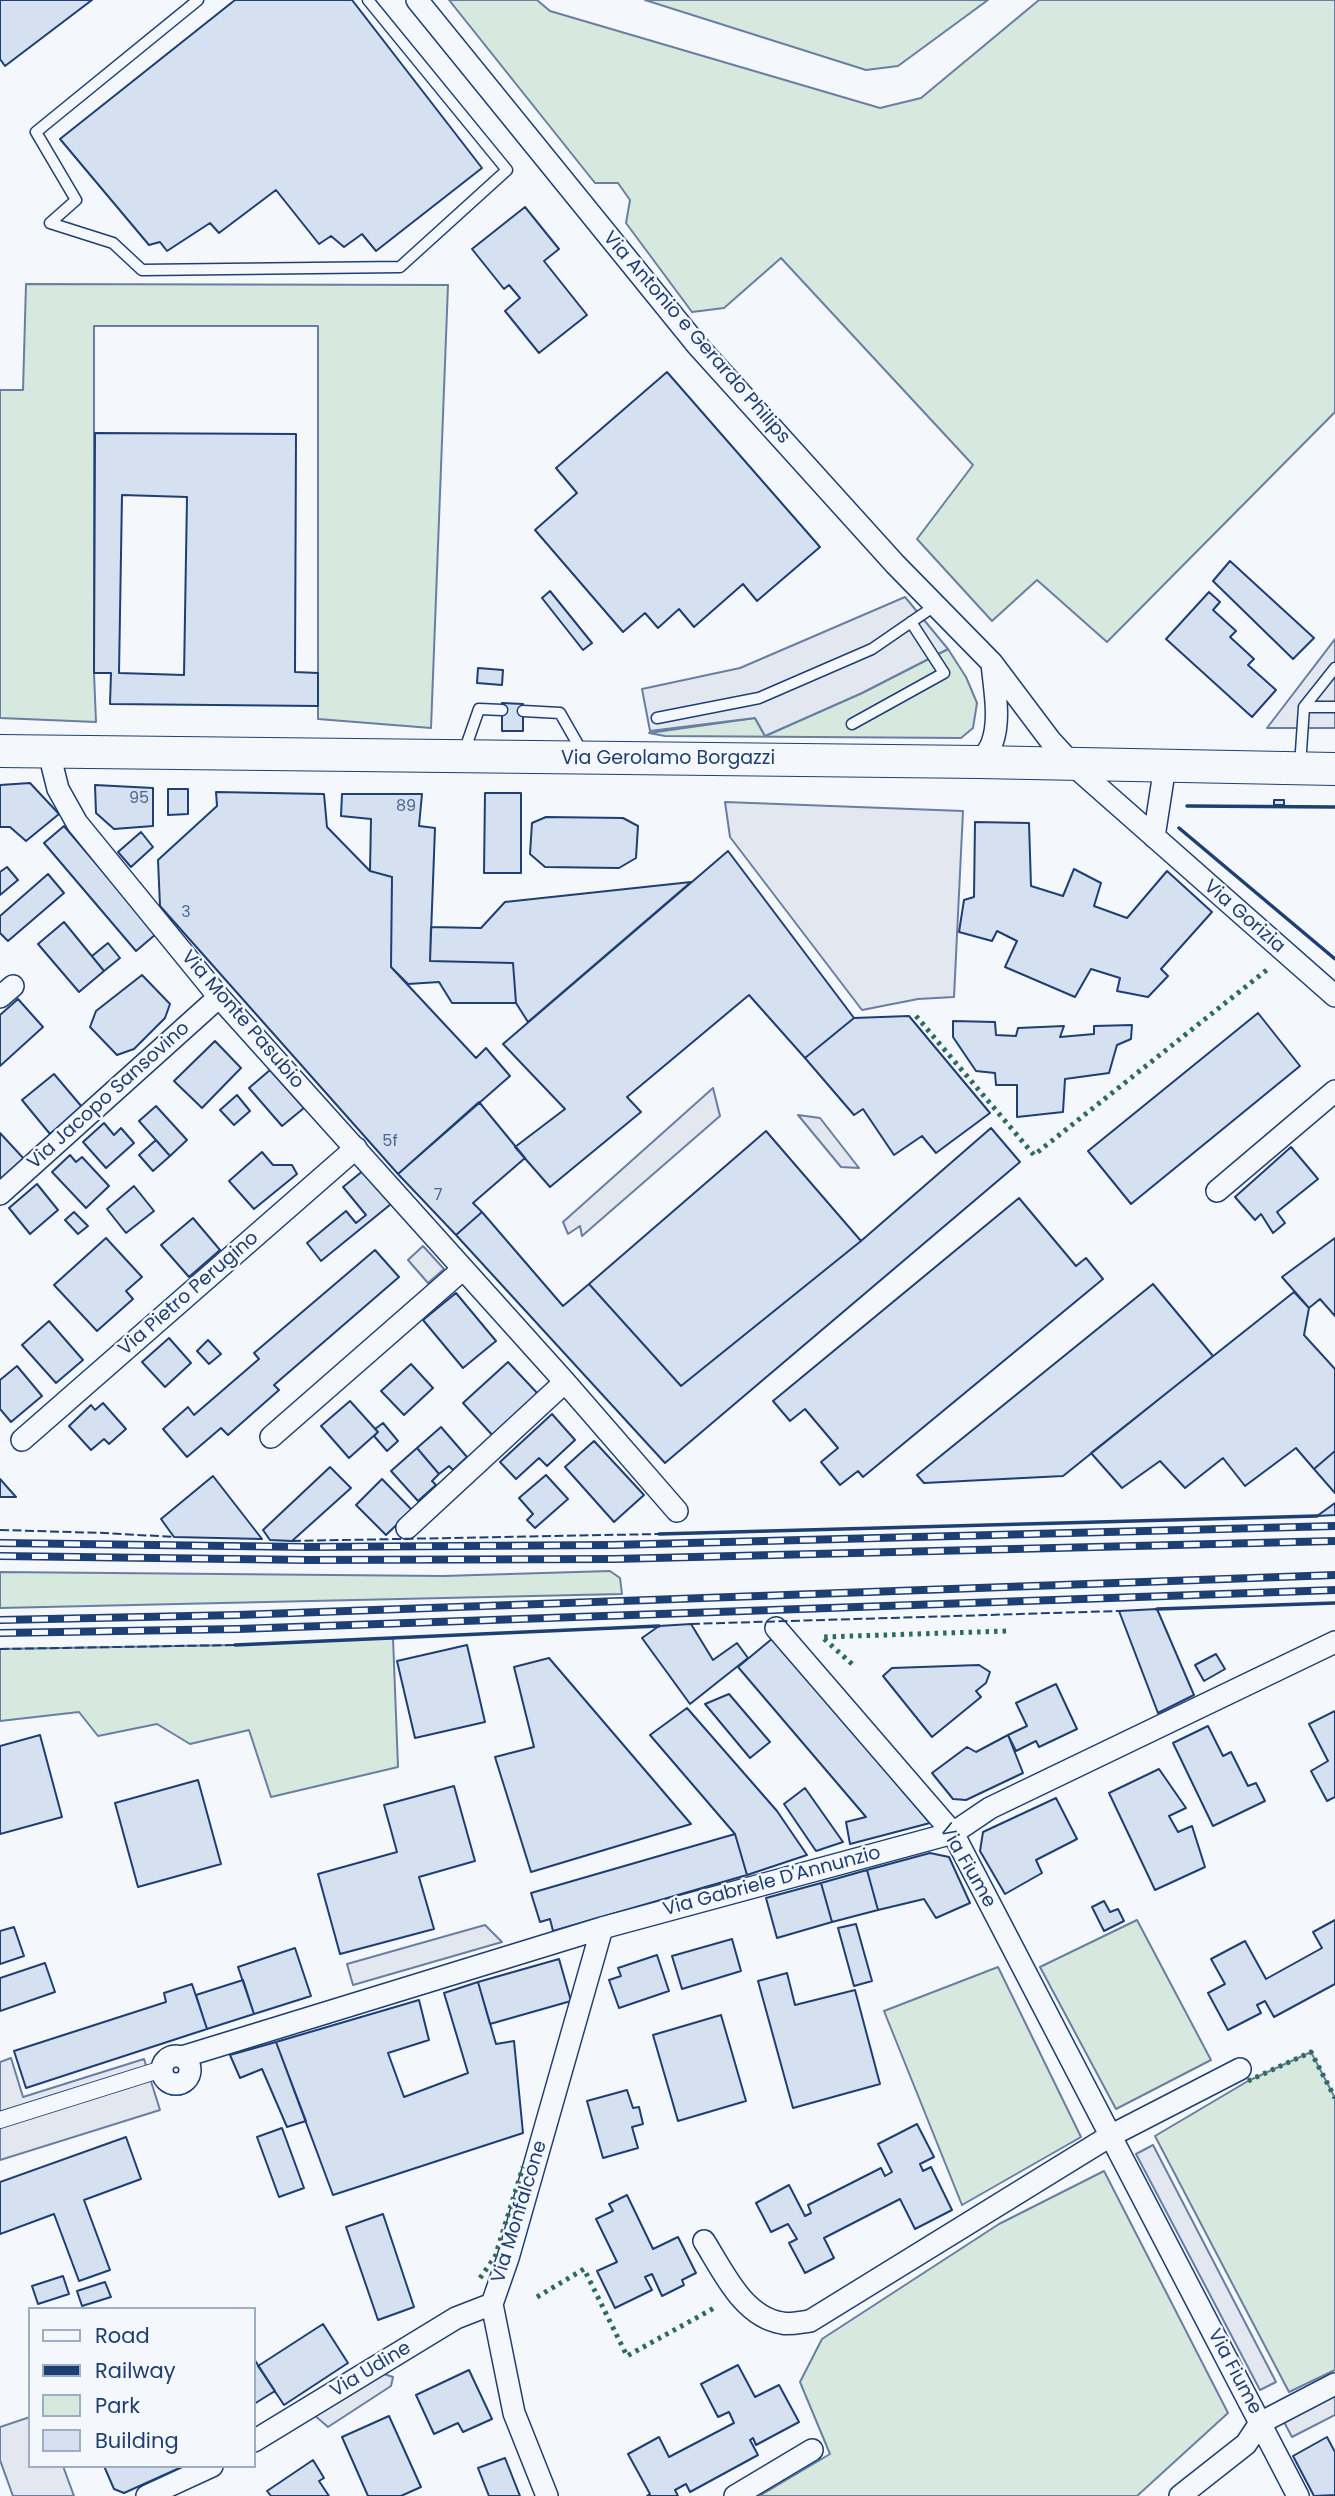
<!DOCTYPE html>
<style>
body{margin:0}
#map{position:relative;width:1335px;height:2496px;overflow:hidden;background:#f4f7fb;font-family:Poppins,sans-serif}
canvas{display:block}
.legend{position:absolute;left:28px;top:2307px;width:228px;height:161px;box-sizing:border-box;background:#f4f7fb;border:2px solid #9eadc5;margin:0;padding:9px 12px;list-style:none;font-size:21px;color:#1d3f73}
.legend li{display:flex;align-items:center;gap:14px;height:35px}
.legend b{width:35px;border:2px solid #9eadc5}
</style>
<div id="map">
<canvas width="1335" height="2496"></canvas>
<ul class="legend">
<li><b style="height:9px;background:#f4f7fb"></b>Road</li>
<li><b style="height:9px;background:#1d3f73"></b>Railway</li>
<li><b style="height:19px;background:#d7e8df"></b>Park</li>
<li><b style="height:19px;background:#d5e0f0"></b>Building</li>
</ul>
</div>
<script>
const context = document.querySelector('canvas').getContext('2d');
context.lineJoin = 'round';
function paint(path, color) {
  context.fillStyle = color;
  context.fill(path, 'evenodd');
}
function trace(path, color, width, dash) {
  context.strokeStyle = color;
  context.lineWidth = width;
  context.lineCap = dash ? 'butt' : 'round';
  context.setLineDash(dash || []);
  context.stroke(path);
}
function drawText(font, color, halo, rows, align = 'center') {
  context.font = font + ' Poppins,sans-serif';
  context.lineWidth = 5;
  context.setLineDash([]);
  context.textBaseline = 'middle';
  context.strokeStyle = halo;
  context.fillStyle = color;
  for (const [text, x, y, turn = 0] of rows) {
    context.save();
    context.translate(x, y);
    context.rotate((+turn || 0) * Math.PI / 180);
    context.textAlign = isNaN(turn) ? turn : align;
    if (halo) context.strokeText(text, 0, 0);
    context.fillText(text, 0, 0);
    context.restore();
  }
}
const green = new Path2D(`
 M 449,0 L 537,0 L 550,11 L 880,108 L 921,98 L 1039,0 L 1335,0 L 1335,412 L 1107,642 L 1037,580 L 992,621 L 917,539 L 973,465 L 781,258 L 724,308 L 692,312 L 626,223 L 630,200 L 618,183 L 595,183 Z
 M 645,0 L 988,0 L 898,66 L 866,70 Z
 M 26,284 L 448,285 L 431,728 L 318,719 L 318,326 L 94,326 L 94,673 L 96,722 L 0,718 L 0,390 L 23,390 Z
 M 948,649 L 966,677 L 977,703 L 973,728 L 961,738 L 665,736 L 649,733 L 755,718 L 765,736 L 862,693 Z
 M 610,1571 L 620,1578 L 622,1594 L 0,1608 L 0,1572 L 443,1576 Z
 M 393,1638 L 398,1767 L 271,1797 L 249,1730 L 190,1744 L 157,1724 L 98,1736 L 79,1712 L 0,1721 L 0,1649 L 235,1645 Z
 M 1137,1920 L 1211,2060 L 1116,2109 L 1040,1967 Z
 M 998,1967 L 1081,2137 L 962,2205 L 884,2011 Z
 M 1311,2052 L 1335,2098 L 1335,2370 L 1289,2392 L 1155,2136 L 1248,2081 Z
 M 1104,2171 L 1228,2413 L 1137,2496 L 759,2496 L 830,2454 L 800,2382 L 822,2339 L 999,2224 Z`);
paint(green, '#d7e8df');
trace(green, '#687fa3', 2);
const parking = new Path2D(`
 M 905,597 L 948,649 L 862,693 L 765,736 L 755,718 L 650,731 L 642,689 L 740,668 Z
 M 1335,639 L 1335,728 L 1267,728 Z
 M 725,802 L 963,811 L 954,997 L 918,999 L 862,1010 L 730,837 Z
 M 713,1088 L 720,1116 L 582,1236 L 580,1226 L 568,1234 L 563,1222 Z
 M 798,1115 L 820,1118 L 859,1168 L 841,1167 Z
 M 423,1246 L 444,1269 L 428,1283 L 408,1260 Z
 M 485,1925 L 502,1942 L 353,1985 L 347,1964 Z
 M 11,2058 L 23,2097 L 144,2059 L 160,2110 L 0,2160 L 0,2062 Z
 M 1153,2145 L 1276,2382 L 1260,2390 L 1136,2154 Z
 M 381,2373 L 393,2377 L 391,2386 L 328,2427 L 313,2414 Z
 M 1335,2396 L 1335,2415 L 1292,2437 L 1284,2422 Z
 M 30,2417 L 30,2466 L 63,2466 L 74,2496 L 13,2496 L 0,2460 L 0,2427 Z`);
paint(parking, '#e3e8f0');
trace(parking, '#687fa3', 2);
const building = new Path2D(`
 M 0,0 L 92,0 L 5,66 L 0,59 Z
 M 235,0 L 352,0 L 482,168 L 376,251 L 362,234 L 344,247 L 331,236 L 319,244 L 276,190 L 219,233 L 210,223 L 167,251 L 160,242 L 149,245 L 60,139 Z
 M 525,207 L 559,249 L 544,261 L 587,315 L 539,353 L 505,311 L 520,298 L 509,285 L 504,289 L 472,249 Z
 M 667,372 L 820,547 L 757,601 L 743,584 L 694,627 L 679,609 L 658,628 L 645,613 L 623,632 L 535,530 L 577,493 L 556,468 Z
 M 95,433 L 296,434 L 295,672 L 318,673 L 318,706 L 110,704 L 111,673 L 94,673 ZM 122,495 L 187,497 L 184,675 L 119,673 Z
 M 1230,561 L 1314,638 L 1293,659 L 1213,581 Z
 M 550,591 L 592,643 L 583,650 L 542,598 Z
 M 1209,592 L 1220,602 L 1213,610 L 1236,631 L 1230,637 L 1254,659 L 1248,665 L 1276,690 L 1252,717 L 1166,639 Z
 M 478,668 L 503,670 L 502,685 L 477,683 Z
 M 502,703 L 523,704 L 523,731 L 502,731 Z
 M 30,783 L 59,814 L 26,841 L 10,827 L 0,827 L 0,785 Z
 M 95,785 L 153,788 L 153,826 L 114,829 L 96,813 Z
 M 168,789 L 188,789 L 188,814 L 168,815 Z
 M 216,792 L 324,794 L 327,827 L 370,871 L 392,877 L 391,967 L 476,1058 L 486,1048 L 510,1076 L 398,1174 L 160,906 L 158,860 L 217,806 Z
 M 485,793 L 521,793 L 521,873 L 484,873 Z
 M 342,794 L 422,794 L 419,826 L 435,828 L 430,961 L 513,963 L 516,1003 L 452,1003 L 439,982 L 408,984 L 391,967 L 392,877 L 370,871 L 371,819 L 341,816 Z
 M 1274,800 L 1284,800 L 1284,805 L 1274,805 Z
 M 546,817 L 623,818 L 638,826 L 636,858 L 619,868 L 545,867 L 530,854 L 532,823 Z
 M 975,822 L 1029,823 L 1031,886 L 1063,896 L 1074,869 L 1101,883 L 1094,906 L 1127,918 L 1167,871 L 1212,912 L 1161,969 L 1168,976 L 1148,997 L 1117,991 L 1120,978 L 1091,969 L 1075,997 L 1005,967 L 1017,941 L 997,931 L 992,941 L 959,932 L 964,900 L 974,897 Z
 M 64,826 L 156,934 L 136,951 L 44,843 Z
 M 141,832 L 153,847 L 131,867 L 118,852 Z
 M 728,851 L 854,1018 L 805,1058 L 749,995 L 627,1097 L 641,1112 L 550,1187 L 515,1147 L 565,1109 L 503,1044 Z
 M 7,867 L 18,880 L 0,895 L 0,872 Z
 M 48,874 L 64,893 L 8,941 L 0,933 L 0,916 Z
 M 691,882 L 528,1022 L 516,1003 L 513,963 L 430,961 L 431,927 L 481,928 L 505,902 Z
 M 64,922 L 104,971 L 79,992 L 38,944 Z
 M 108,943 L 120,958 L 104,971 L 92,956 Z
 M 142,975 L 170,1004 L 165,1018 L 134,1049 L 117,1055 L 90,1027 L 96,1011 Z
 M 18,999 L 43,1027 L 0,1066 L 0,1015 Z
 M 1258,1013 L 1300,1066 L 1131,1204 L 1088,1151 Z
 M 909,1016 L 990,1113 L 936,1153 L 922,1136 L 894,1155 L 863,1109 L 854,1115 L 805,1058 L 854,1018 Z
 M 953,1021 L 995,1022 L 996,1035 L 1016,1036 L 1018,1028 L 1064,1026 L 1060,1037 L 1094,1034 L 1094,1026 L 1132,1025 L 1131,1039 L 1117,1045 L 1109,1073 L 1065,1079 L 1063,1112 L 1017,1117 L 1017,1085 L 996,1085 L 995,1073 L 976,1071 L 953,1037 Z
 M 215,1041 L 241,1068 L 202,1108 L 174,1081 Z
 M 270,1070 L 304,1108 L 282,1126 L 249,1088 Z
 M 54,1074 L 82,1107 L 50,1134 L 22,1100 Z
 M 237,1095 L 250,1111 L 234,1125 L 220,1110 Z
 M 479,1102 L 525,1158 L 473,1203 L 482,1212 L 456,1235 L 398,1174 Z
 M 156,1106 L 187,1140 L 170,1156 L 139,1121 Z
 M 104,1123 L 114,1135 L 121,1128 L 134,1143 L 106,1168 L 83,1142 Z
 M 991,1128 L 1020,1162 L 665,1463 L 456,1235 L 482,1212 L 563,1306 L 589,1284 L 681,1386 L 861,1241 Z
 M 766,1131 L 861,1241 L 681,1386 L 589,1284 Z
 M 0,1133 L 25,1160 L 0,1183 Z
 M 156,1140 L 170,1156 L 153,1171 L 139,1155 Z
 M 1291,1147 L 1318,1179 L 1277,1212 L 1285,1223 L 1273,1233 L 1261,1214 L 1255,1220 L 1235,1197 Z
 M 262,1152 L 273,1165 L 292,1165 L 297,1174 L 254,1209 L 229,1181 Z
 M 70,1155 L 76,1162 L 82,1157 L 109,1186 L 86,1208 L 52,1172 Z
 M 364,1170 L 391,1204 L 321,1261 L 307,1243 L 346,1211 L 356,1223 L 366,1215 L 343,1187 Z
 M 37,1184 L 58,1210 L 30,1234 L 9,1208 Z
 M 134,1186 L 154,1211 L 126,1233 L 107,1209 Z
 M 1019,1198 L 1076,1266 L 1086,1258 L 1103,1279 L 863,1477 L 858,1471 L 840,1485 L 821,1462 L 838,1448 L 805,1409 L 790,1421 L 773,1401 Z
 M 74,1212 L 88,1226 L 78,1234 L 65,1220 Z
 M 193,1218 L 220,1250 L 189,1277 L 161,1245 Z
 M 106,1238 L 142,1277 L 126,1291 L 133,1299 L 97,1331 L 54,1285 Z
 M 1335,1238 L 1335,1316 L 1320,1299 L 1309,1308 L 1282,1277 Z
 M 375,1250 L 399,1277 L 274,1385 L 279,1390 L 228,1435 L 221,1428 L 187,1457 L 163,1429 L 188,1407 L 194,1415 L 259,1359 L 254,1353 Z
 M 1153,1284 L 1213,1356 L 1063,1476 L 924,1483 L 917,1475 Z
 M 1294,1292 L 1309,1308 L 1304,1335 L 1335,1369 L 1335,1451 L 1314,1469 L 1296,1448 L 1245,1486 L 1223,1458 L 1185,1488 L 1160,1461 L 1122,1488 L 1091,1453 Z
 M 456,1293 L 496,1341 L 463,1368 L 423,1320 Z
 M 49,1321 L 83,1360 L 56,1383 L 22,1345 Z
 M 169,1338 L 191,1363 L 165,1387 L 142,1362 Z
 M 208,1340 L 221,1354 L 209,1364 L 197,1351 Z
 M 508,1362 L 539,1395 L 494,1437 L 463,1403 Z
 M 411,1364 L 433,1388 L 404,1415 L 381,1391 Z
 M 17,1366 L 42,1396 L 11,1422 L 0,1409 L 0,1380 Z
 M 350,1401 L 378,1432 L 349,1458 L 321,1426 Z
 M 103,1403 L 126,1429 L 109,1444 L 104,1439 L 91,1450 L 69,1426 L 91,1405 L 95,1410 Z
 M 552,1414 L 575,1440 L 547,1466 L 539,1458 L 516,1479 L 500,1462 Z
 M 383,1423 L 398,1441 L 387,1451 L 374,1436 L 378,1432 L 375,1429 Z
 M 441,1427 L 467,1457 L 453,1470 L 449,1466 L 439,1474 L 417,1448 Z
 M 594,1441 L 644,1495 L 614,1522 L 565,1467 Z
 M 417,1448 L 439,1474 L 432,1481 L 436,1485 L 418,1501 L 391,1471 Z
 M 1335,1451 L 1335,1493 L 1314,1469 Z
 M 330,1467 L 351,1488 L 292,1541 L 270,1540 L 263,1530 Z
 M 546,1475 L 568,1499 L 535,1528 L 527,1520 L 533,1514 L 519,1498 Z
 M 213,1476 L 262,1539 L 174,1537 L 161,1519 Z
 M 0,1479 L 16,1497 L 0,1497 Z
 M 382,1479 L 412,1510 L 386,1535 L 356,1505 Z
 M 1335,1503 L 1335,1515 L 1317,1516 Z
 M 1157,1609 L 1194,1695 L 1158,1713 L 1119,1611 Z
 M 691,1624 L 713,1660 L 737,1643 L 748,1658 L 690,1704 L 642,1638 L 659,1626 Z
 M 773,1638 L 930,1823 L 850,1844 L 846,1822 L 866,1817 L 738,1667 Z
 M 467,1645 L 485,1722 L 415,1738 L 397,1661 Z
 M 1216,1654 L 1225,1669 L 1204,1681 L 1195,1665 Z
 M 549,1658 L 691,1824 L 531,1872 L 495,1757 L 534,1747 L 514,1667 Z
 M 979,1665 L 990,1672 L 986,1683 L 976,1691 L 981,1697 L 932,1737 L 883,1676 L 892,1668 Z
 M 1056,1684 L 1077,1729 L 1039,1747 L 1036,1741 L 1016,1751 L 1008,1735 L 1027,1726 L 1016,1703 Z
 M 729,1694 L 770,1742 L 750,1758 L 705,1704 Z
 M 687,1708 L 777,1811 L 807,1855 L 747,1875 L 735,1834 L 650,1735 Z
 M 1335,1711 L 1335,1797 L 1327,1801 L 1311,1771 L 1328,1761 L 1309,1724 Z
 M 1208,1726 L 1223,1756 L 1231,1752 L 1248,1786 L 1256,1783 L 1265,1801 L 1213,1826 L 1173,1743 Z
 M 40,1735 L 62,1817 L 0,1834 L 0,1746 Z
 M 1008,1735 L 1023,1773 L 966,1800 L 953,1799 L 932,1773 L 967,1747 L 976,1752 Z
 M 1159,1769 L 1186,1808 L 1169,1816 L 1178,1832 L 1192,1826 L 1205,1867 L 1155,1890 L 1109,1793 Z
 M 198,1780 L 221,1864 L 138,1887 L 115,1803 Z
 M 454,1786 L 475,1861 L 419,1877 L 434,1929 L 340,1954 L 318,1874 L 397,1852 L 384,1805 Z
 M 805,1788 L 843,1842 L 816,1851 L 784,1804 Z
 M 1056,1798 L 1077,1839 L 1036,1860 L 1042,1873 L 1005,1894 L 980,1851 L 983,1832 Z
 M 735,1834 L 747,1875 L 553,1931 L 550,1919 L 540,1922 L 531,1893 Z
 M 930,1853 L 949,1857 L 970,1903 L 936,1918 L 924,1899 L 878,1910 L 867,1870 Z
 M 867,1870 L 878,1910 L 832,1922 L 821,1883 Z
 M 821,1883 L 832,1922 L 777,1938 L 766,1898 Z
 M 1104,1901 L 1110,1912 L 1118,1909 L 1124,1921 L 1104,1931 L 1092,1907 Z
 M 1335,1920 L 1335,1984 L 1274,2017 L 1265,2001 L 1257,2005 L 1261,2013 L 1228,2030 L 1208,1993 L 1225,1984 L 1211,1959 L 1245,1941 L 1266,1979 L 1322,1948 L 1313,1932 Z
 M 856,1924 L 872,1981 L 854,1986 L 838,1928 Z
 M 14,1927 L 24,1956 L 0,1964 L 0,1931 Z
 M 732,1939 L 741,1971 L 682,1989 L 672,1956 Z
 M 295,1948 L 311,1996 L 254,2014 L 238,1967 Z
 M 657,1955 L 669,1991 L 619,2008 L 609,1980 L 621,1976 L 618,1968 Z
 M 559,1959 L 571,2001 L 490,2024 L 478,1982 Z
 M 45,1963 L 55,1992 L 0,2011 L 0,1978 Z
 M 787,1973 L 795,2005 L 855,1990 L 880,2084 L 793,2108 L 758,1981 Z
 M 243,1980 L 254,2014 L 207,2029 L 196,1995 Z
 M 478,1982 L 496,2044 L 514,2041 L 523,2133 L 333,2195 L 276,2042 L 419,2000 L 429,2040 L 388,2053 L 404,2097 L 468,2073 L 444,1993 Z
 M 192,1984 L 207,2029 L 26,2088 L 14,2051 L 166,2002 L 164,1993 Z
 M 721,2015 L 746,2101 L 678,2121 L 653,2035 Z
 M 276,2042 L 306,2121 L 287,2127 L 262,2069 L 240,2078 L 230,2055 Z
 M 627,2090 L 633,2108 L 639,2107 L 643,2124 L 632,2127 L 638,2148 L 603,2158 L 587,2101 Z
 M 917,2124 L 934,2157 L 920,2164 L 923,2171 L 931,2167 L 952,2210 L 915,2229 L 900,2199 L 824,2238 L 834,2258 L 805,2273 L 789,2243 L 797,2239 L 788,2224 L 771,2232 L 756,2203 L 789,2185 L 805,2216 L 811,2213 L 808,2205 L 881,2168 L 885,2176 L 892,2172 L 878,2144 Z
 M 282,2128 L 304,2188 L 279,2197 L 257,2137 Z
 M 126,2137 L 141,2179 L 84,2200 L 110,2270 L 79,2281 L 54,2214 L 0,2234 L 0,2182 Z
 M 627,2195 L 653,2249 L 678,2237 L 696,2273 L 682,2280 L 684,2285 L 662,2296 L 652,2274 L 645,2277 L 652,2290 L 615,2308 L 597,2271 L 617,2262 L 596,2219 L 613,2211 L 609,2204 Z
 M 383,2214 L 414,2307 L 378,2320 L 346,2227 Z
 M 63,2276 L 69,2294 L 38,2304 L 32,2286 Z
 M 105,2282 L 111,2297 L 82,2306 L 77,2291 Z
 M 323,2324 L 348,2363 L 284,2405 L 258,2366 Z
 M 254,2359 L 275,2391 L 254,2404 Z
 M 738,2365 L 755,2397 L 779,2385 L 799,2422 L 756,2445 L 753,2438 L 750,2440 L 758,2455 L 690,2492 L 686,2484 L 675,2490 L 678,2496 L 647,2496 L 650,2494 L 628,2454 L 659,2437 L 669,2457 L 734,2423 L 729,2412 L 718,2417 L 701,2384 Z
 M 469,2370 L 492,2419 L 463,2432 L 458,2423 L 434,2434 L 416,2395 Z
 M 389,2416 L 421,2487 L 401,2496 L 368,2496 L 342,2437 Z
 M 1327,2437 L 1335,2452 L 1335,2495 L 1314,2496 L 1293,2456 Z
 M 505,2458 L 520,2496 L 489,2496 L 478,2468 Z
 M 313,2460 L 324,2478 L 319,2481 L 329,2496 L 271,2496 L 267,2491 Z
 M 104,2466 L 184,2466 L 124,2493 L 114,2489 Z`);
paint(building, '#d5e0f0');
trace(building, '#1d3f73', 2);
const service = new Path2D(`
 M 198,0 L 36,132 L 76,200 L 50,223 L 113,243 L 142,270 L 400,267 L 507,170 L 368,0
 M 1304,707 L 1335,707
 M 523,711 L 560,713 L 584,755
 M 657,718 L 759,698 L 872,649 L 936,605
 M 852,724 L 944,673 L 911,622
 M 464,752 L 479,709 L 502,710
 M 1300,766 L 1304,707 L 1335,668`);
const pedestrian = new Path2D(`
 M 0,2120 L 162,2069`);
const minor = new Path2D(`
 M 417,0 L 697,345 L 895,564 L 992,663 L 1050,740 L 1073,765 L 1335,996
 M 49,753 L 58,789 L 77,823 L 219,997 L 565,1382 L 677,1511
 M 979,762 C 984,756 990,750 992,743 C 1001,720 994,687 992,663
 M 1154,837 L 1165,766
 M 0,997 L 13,986
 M 1217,1191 L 1335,1091
 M 0,1194 L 219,997
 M 271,1437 L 462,1270
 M 22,1440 L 356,1148
 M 407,1528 L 565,1382
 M 776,1628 L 953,1833 L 1298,2496
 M162 2070a14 14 0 1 1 28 0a14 14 0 1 1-28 0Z
 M 182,2057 L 602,1928 L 953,1833 L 990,1808 L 1335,1642
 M 704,2241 C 723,2271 743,2317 782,2323 C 790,2325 801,2322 810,2321 L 1110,2136 L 1240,2069
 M 254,2441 L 456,2318 L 492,2304
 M 147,2496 L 212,2466
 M 547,2496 L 514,2413 L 492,2304 L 508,2258 L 602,1928
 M 735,2496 L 812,2450
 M 1180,2496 L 1246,2444 L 1260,2423 L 1335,2384`);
const secondary = new Path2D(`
 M 0,751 L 979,762 L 1335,769`);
trace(service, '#1d3f73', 13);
trace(pedestrian, '#1d3f73', 18);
trace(minor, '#1d3f73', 24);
trace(secondary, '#1d3f73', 34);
trace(service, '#f4f7fb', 10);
trace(pedestrian, '#f4f7fb', 16);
trace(minor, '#f4f7fb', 21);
trace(secondary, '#f4f7fb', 32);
const rail = new Path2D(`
 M 0,1543 L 307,1547 L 612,1545 L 1335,1526
 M 0,1556 L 309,1560 L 614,1559 L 1335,1541
 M 0,1620 L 237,1615 L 1335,1575
 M 0,1633 L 238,1629 L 1335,1590`);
trace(rail, '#1d3f73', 8);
trace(rail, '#f4f7fb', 5, [16]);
trace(new Path2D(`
 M 916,1016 L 1034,1155 L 1268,969
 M 852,1664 L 822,1637 L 1008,1631
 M 1248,2081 L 1311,2052 L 1335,2098
 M 480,2278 L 495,2257 L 523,2167
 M 537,2297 L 584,2269 L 627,2356 L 716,2307`), '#2c6c60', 5, [3.5, 5]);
trace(new Path2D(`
 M 0,1530 L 105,1533 L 174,1537
 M 292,1541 L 659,1534
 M 691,1624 L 1119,1611
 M 0,1649 L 235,1645`), '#1d3f73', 2, [9, 3.5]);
trace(new Path2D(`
 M 1187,806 L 1335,807
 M 1179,828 L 1335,959
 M 659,1534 L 1317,1516
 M 1157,1609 L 1335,1603
 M 235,1645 L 659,1626`), '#1d3f73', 3.5);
drawText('16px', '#4b6792', null, [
 ["95",139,799],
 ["89",406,807],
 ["3",186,913],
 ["5f",390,1142],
 ["7",438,1196]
]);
drawText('19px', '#1d3f73', '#f4f7fb', [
 ["Via Antonio e Gerardo Philips",696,338,49],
 ["Via Gerolamo Borgazzi",668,759],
 ["Via Gorizia",1244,917,41],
 ["Via Monte Pasubio",242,1020,49],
 ["Via Jacopo Sansovino",109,1096,-42],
 ["Via Pietro Perugino",189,1294,-41],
 ["Via Fiume",967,1866,60],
 ["Via Gabriele D'Annunzio",772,1882,-15],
 ["Via Monfalcone",520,2212,-73],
 ["Via Udine",371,2370,-31],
 ["Via Fiume",1234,2372,62]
]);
</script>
